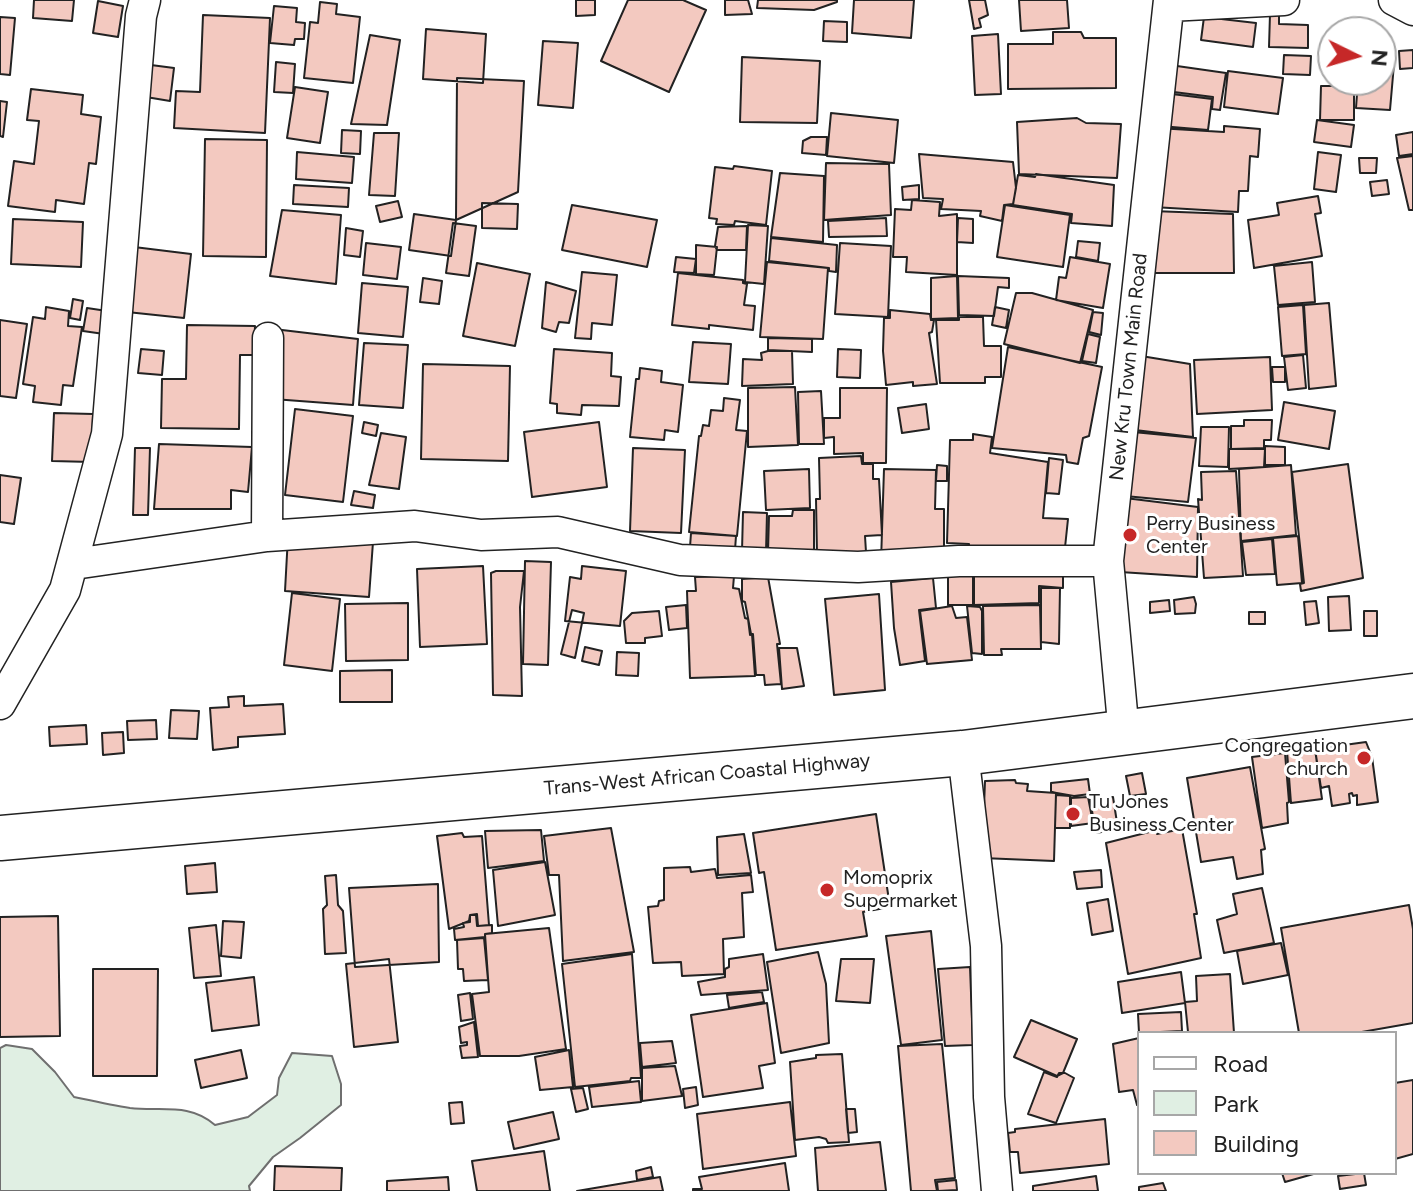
<!DOCTYPE html>
<style>
body{margin:0}
#map{position:relative;width:1413px;height:1191px;overflow:hidden;background:#fff;font-family:Figtree,sans-serif}
canvas{display:block}
.legend{position:absolute;left:1137px;top:1031px;width:260px;height:144px;box-sizing:border-box;background:#fff;border:2px solid #a7a7a7;margin:0;padding:10px 14px;list-style:none;font-size:24px;color:#222}
.legend li{display:flex;align-items:center;gap:16px;height:40px}
.legend b{width:40px;border:2px solid #a7a7a7}
.north{position:absolute;left:1317px;top:16px;width:80px;height:80px;box-sizing:border-box;background:#fff;border:2px solid #a7a7a7;border-radius:50%;rotate:95deg;font-size:22px;font-weight:700;line-height:32px;text-align:center;color:#222}
.north::after{content:'';display:block;margin:auto;width:28px;height:36px;background:#c62828;clip-path:polygon(50% 0,100% 100%,50% 72%,0 100%)}
</style>
<div id="map">
<canvas width="1413" height="1191"></canvas>
<ul class="legend">
<li><b style="height:10px;background:#fff"></b>Road</li>
<li><b style="height:22px;background:#e0efe3"></b>Park</li>
<li><b style="height:22px;background:#f3c9c0"></b>Building</li>
</ul>
<div class="north">N</div>
</div>
<script>
const context = document.querySelector('canvas').getContext('2d');
context.lineJoin = 'round';
function paint(path, color) {
  context.fillStyle = color;
  context.fill(path, 'evenodd');
}
function trace(path, color, width, dash) {
  context.strokeStyle = color;
  context.lineWidth = width;
  context.lineCap = dash ? 'butt' : 'round';
  context.setLineDash(dash || []);
  context.stroke(path);
}
function drawText(font, color, halo, rows, align = 'center') {
  context.font = font + ' Figtree,sans-serif';
  context.lineWidth = 6;
  context.setLineDash([]);
  context.textBaseline = 'middle';
  context.strokeStyle = halo;
  context.fillStyle = color;
  for (const [text, x, y, turn = 0] of rows) {
    context.save();
    context.translate(x, y);
    context.rotate((+turn || 0) * Math.PI / 180);
    context.textAlign = isNaN(turn) ? turn : align;
    if (halo) context.strokeText(text, 0, 0);
    context.fillText(text, 0, 0);
    context.restore();
  }
}
const green = new Path2D(`
 M 6,1045 L 32,1049 L 55,1072 L 74,1097 C 93,1101 111,1105 130,1108 C 160,1112 189,1102 215,1125 L 248,1117 L 277,1095 L 279,1078 L 292,1053 L 332,1056 L 341,1084 L 341,1105 L 300,1138 L 273,1157 L 249,1186 L 250,1191 L 0,1191 L 0,1048 Z`);
paint(green, '#e0efe3');
trace(green, '#6f6f6f', 2);
const building = new Path2D(`
 M 34,0 L 74,0 L 72,21 L 33,18 Z
 M 576,0 L 595,0 L 595,15 L 576,16 Z
 M 628,0 L 683,0 L 706,10 L 669,92 L 601,61 Z
 M 725,0 L 748,0 L 752,14 L 725,15 Z
 M 758,0 L 837,0 L 837,2 L 814,10 L 757,8 Z
 M 854,0 L 914,0 L 911,38 L 852,33 Z
 M 969,0 L 985,0 L 988,15 L 979,19 L 981,27 L 974,29 Z
 M 1019,0 L 1067,0 L 1069,28 L 1021,31 Z
 M 98,1 L 123,6 L 118,37 L 93,33 Z
 M 320,2 L 337,4 L 336,14 L 360,17 L 353,83 L 304,78 L 310,22 L 318,23 Z
 M 274,6 L 297,8 L 296,22 L 305,23 L 304,39 L 295,39 L 294,45 L 270,43 Z
 M 1279,13 L 1279,24 L 1308,25 L 1308,48 L 1269,47 L 1270,14 Z
 M 203,15 L 270,18 L 265,133 L 174,128 L 176,91 L 200,92 Z
 M 0,17 L 15,18 L 10,75 L 0,74 Z
 M 1204,17 L 1256,23 L 1253,47 L 1201,40 Z
 M 824,21 L 847,22 L 847,42 L 823,41 Z
 M 426,29 L 486,34 L 483,83 L 423,79 Z
 M 1053,32 L 1081,32 L 1084,38 L 1116,38 L 1116,88 L 1008,89 L 1008,44 L 1053,44 Z
 M 998,34 L 1001,94 L 975,95 L 972,36 Z
 M 370,35 L 400,40 L 387,125 L 351,124 Z
 M 543,41 L 578,43 L 573,108 L 538,105 Z
 M 1413,50 L 1413,68 L 1400,69 L 1399,51 Z
 M 1284,55 L 1311,56 L 1310,75 L 1283,74 Z
 M 742,57 L 820,61 L 817,123 L 740,122 Z
 M 276,62 L 295,64 L 293,93 L 274,92 Z
 M 1381,63 L 1394,64 L 1390,110 L 1356,108 L 1358,80 L 1381,80 Z
 M 151,65 L 174,68 L 170,101 L 146,97 Z
 M 1170,65 L 1226,73 L 1220,110 L 1212,109 L 1213,97 L 1166,91 Z
 M 1228,71 L 1283,78 L 1278,114 L 1224,107 Z
 M 457,78 L 524,81 L 518,192 L 456,220 Z
 M 1321,86 L 1354,86 L 1354,120 L 1320,120 Z
 M 295,87 L 328,92 L 320,143 L 287,138 Z
 M 31,89 L 83,95 L 81,114 L 101,117 L 96,164 L 89,163 L 84,204 L 56,200 L 55,212 L 8,206 L 14,161 L 34,164 L 39,121 L 27,120 Z
 M 1164,93 L 1212,99 L 1208,130 L 1160,126 Z
 M 0,101 L 7,102 L 3,137 L 0,136 Z
 M 831,113 L 898,120 L 894,163 L 827,156 Z
 M 1077,118 L 1086,123 L 1121,124 L 1117,178 L 1019,174 L 1017,122 Z
 M 1317,120 L 1354,125 L 1351,147 L 1314,142 Z
 M 1224,126 L 1260,129 L 1258,157 L 1250,156 L 1248,191 L 1239,191 L 1238,212 L 1153,207 L 1157,128 L 1224,132 Z
 M 342,130 L 361,131 L 360,154 L 341,153 Z
 M 1413,132 L 1413,154 L 1399,156 L 1396,135 Z
 M 374,133 L 399,133 L 395,196 L 369,195 Z
 M 811,137 L 827,137 L 826,155 L 802,153 L 803,141 Z
 M 205,139 L 267,140 L 266,257 L 203,256 Z
 M 297,152 L 354,157 L 352,183 L 296,179 Z
 M 1318,152 L 1341,155 L 1336,192 L 1314,189 Z
 M 919,154 L 1013,162 L 1016,188 L 1013,204 L 1004,205 L 1002,221 L 980,216 L 981,211 L 941,209 L 943,199 L 923,198 Z
 M 1413,156 L 1413,210 L 1409,210 L 1397,158 Z
 M 1359,158 L 1377,158 L 1376,173 L 1360,173 Z
 M 826,163 L 889,164 L 891,215 L 824,220 Z
 M 734,166 L 772,171 L 766,225 L 735,221 L 734,225 L 716,224 L 717,219 L 709,218 L 715,167 L 733,169 Z
 M 780,173 L 824,176 L 823,242 L 771,237 Z
 M 1036,174 L 1114,185 L 1112,226 L 1071,223 L 1072,214 L 1013,205 L 1018,175 L 1035,177 Z
 M 1387,180 L 1389,194 L 1372,196 L 1370,182 Z
 M 294,185 L 349,188 L 348,207 L 293,204 Z
 M 919,185 L 919,199 L 903,200 L 902,187 Z
 M 1318,196 L 1321,213 L 1315,214 L 1322,256 L 1254,268 L 1248,220 L 1279,215 L 1277,203 Z
 M 912,200 L 940,202 L 939,216 L 957,214 L 957,275 L 906,272 L 907,257 L 893,257 L 895,209 L 911,210 Z
 M 398,201 L 402,217 L 380,222 L 376,206 Z
 M 482,203 L 518,204 L 517,229 L 482,228 Z
 M 572,205 L 657,220 L 647,267 L 562,250 Z
 M 1005,205 L 1070,215 L 1063,267 L 997,257 Z
 M 282,210 L 341,215 L 336,284 L 270,276 Z
 M 1152,211 L 1233,214 L 1234,273 L 1152,273 Z
 M 414,214 L 456,220 L 451,256 L 409,250 Z
 M 886,218 L 887,236 L 829,237 L 828,221 Z
 M 958,218 L 973,219 L 973,243 L 957,242 Z
 M 13,219 L 83,222 L 81,267 L 11,264 Z
 M 453,223 L 476,226 L 469,276 L 446,273 Z
 M 748,225 L 768,226 L 764,284 L 745,282 Z
 M 747,226 L 746,250 L 717,250 L 715,246 L 718,227 Z
 M 346,228 L 363,231 L 360,257 L 344,255 Z
 M 771,238 L 837,245 L 836,272 L 829,271 L 829,268 L 769,261 Z
 M 1078,241 L 1100,243 L 1098,261 L 1076,257 Z
 M 366,243 L 401,247 L 397,279 L 363,275 Z
 M 840,243 L 891,246 L 888,317 L 835,314 Z
 M 696,245 L 717,247 L 714,275 L 696,274 Z
 M 134,247 L 191,254 L 184,318 L 127,312 Z
 M 676,257 L 696,259 L 694,273 L 674,272 Z
 M 1070,257 L 1110,264 L 1103,308 L 1056,300 L 1059,277 L 1066,278 Z
 M 767,262 L 828,268 L 823,339 L 760,337 Z
 M 1312,262 L 1315,302 L 1278,305 L 1274,266 Z
 M 477,263 L 530,274 L 515,346 L 463,336 Z
 M 582,272 L 617,275 L 612,325 L 592,323 L 591,339 L 575,338 Z
 M 678,273 L 743,280 L 743,283 L 747,284 L 744,305 L 755,306 L 753,330 L 709,325 L 709,329 L 672,325 Z
 M 957,276 L 958,318 L 931,319 L 931,278 Z
 M 958,276 L 1009,278 L 1009,288 L 998,287 L 994,316 L 959,315 Z
 M 423,278 L 442,281 L 439,304 L 420,302 Z
 M 546,282 L 576,291 L 569,323 L 559,322 L 556,332 L 542,328 Z
 M 362,283 L 408,287 L 403,337 L 358,333 Z
 M 1016,293 L 1032,293 L 1093,310 L 1080,363 L 1004,344 Z
 M 73,299 L 83,301 L 80,320 L 70,318 Z
 M 1329,303 L 1336,386 L 1309,389 L 1304,305 Z
 M 1303,305 L 1306,354 L 1282,356 L 1278,307 Z
 M 46,307 L 69,311 L 68,326 L 82,327 L 73,386 L 63,385 L 61,405 L 33,402 L 35,386 L 23,384 L 33,317 L 45,319 Z
 M 995,307 L 1009,310 L 1006,328 L 992,325 Z
 M 87,308 L 107,311 L 104,334 L 83,331 Z
 M 890,310 L 930,314 L 931,320 L 934,320 L 932,332 L 929,333 L 937,384 L 913,386 L 913,382 L 886,385 L 883,351 L 884,318 L 890,318 Z
 M 1093,312 L 1103,313 L 1101,335 L 1089,332 Z
 M 959,317 L 983,317 L 984,346 L 1001,346 L 1001,377 L 985,377 L 985,383 L 940,383 L 936,320 L 959,320 Z
 M 0,320 L 27,324 L 16,398 L 0,396 Z
 M 187,325 L 255,326 L 254,355 L 240,355 L 239,429 L 161,428 L 162,379 L 186,379 Z
 M 282,330 L 358,339 L 353,405 L 273,399 Z
 M 1088,334 L 1100,337 L 1096,363 L 1082,361 Z
 M 768,338 L 812,339 L 812,352 L 768,350 Z
 M 693,342 L 731,344 L 728,384 L 689,382 Z
 M 364,343 L 408,345 L 403,408 L 359,405 Z
 M 1008,347 L 1102,367 L 1089,436 L 1083,438 L 1078,464 L 1067,462 L 1066,455 L 992,448 Z
 M 141,349 L 164,351 L 162,375 L 138,373 Z
 M 554,349 L 612,353 L 611,376 L 621,377 L 619,406 L 582,405 L 581,415 L 557,413 L 557,404 L 550,403 Z
 M 838,349 L 861,350 L 860,378 L 837,377 Z
 M 768,351 L 792,351 L 793,384 L 742,386 L 743,359 L 762,360 L 761,353 Z
 M 1303,355 L 1306,388 L 1288,390 L 1284,357 Z
 M 1141,356 L 1190,364 L 1193,437 L 1135,430 Z
 M 1270,357 L 1272,410 L 1197,414 L 1194,360 Z
 M 423,364 L 510,366 L 508,461 L 421,459 Z
 M 1272,367 L 1285,367 L 1285,382 L 1273,382 Z
 M 640,368 L 662,371 L 661,382 L 683,385 L 678,432 L 665,430 L 664,440 L 630,437 L 636,379 L 639,379 Z
 M 795,387 L 798,445 L 748,447 L 748,388 Z
 M 840,388 L 887,388 L 886,463 L 863,463 L 863,453 L 834,454 L 834,437 L 824,438 L 824,418 L 840,418 Z
 M 821,391 L 824,444 L 799,444 L 798,392 Z
 M 724,398 L 740,400 L 736,430 L 747,431 L 737,536 L 689,532 L 699,436 L 701,436 L 703,425 L 709,426 L 711,410 L 723,411 Z
 M 1284,402 L 1335,411 L 1329,449 L 1278,440 Z
 M 926,404 L 929,429 L 902,433 L 898,408 Z
 M 295,409 L 353,416 L 343,502 L 285,495 Z
 M 54,413 L 93,414 L 92,462 L 52,461 Z
 M 1244,420 L 1272,420 L 1271,440 L 1264,440 L 1264,448 L 1231,449 L 1231,426 L 1244,426 Z
 M 364,422 L 378,425 L 376,436 L 362,433 Z
 M 599,422 L 607,487 L 532,497 L 524,432 Z
 M 1201,427 L 1229,427 L 1228,467 L 1199,466 Z
 M 1133,432 L 1196,438 L 1188,502 L 1125,496 Z
 M 381,433 L 406,437 L 399,489 L 369,485 Z
 M 973,434 L 992,437 L 990,453 L 1048,462 L 1043,518 L 1068,519 L 1064,557 L 970,555 L 969,544 L 947,543 L 950,440 L 973,440 Z
 M 159,444 L 252,447 L 248,492 L 231,490 L 231,509 L 154,509 Z
 M 1265,446 L 1285,447 L 1285,465 L 1265,465 Z
 M 135,448 L 150,448 L 148,515 L 133,515 Z
 M 633,448 L 685,450 L 681,533 L 630,531 Z
 M 1229,449 L 1265,449 L 1264,467 L 1229,469 Z
 M 861,456 L 862,464 L 873,464 L 873,479 L 879,479 L 882,535 L 865,536 L 866,552 L 817,554 L 816,499 L 820,499 L 819,458 Z
 M 1049,458 L 1063,460 L 1059,494 L 1046,493 Z
 M 1348,464 L 1363,578 L 1301,591 L 1300,584 L 1304,583 L 1292,472 Z
 M 937,465 L 947,466 L 947,481 L 936,481 Z
 M 1291,465 L 1296,535 L 1241,541 L 1239,469 Z
 M 809,469 L 810,508 L 766,510 L 764,471 Z
 M 884,469 L 936,470 L 935,509 L 944,509 L 944,553 L 881,562 Z
 M 1236,471 L 1243,576 L 1204,578 L 1198,499 L 1202,500 L 1201,472 Z
 M 0,475 L 21,478 L 14,524 L 0,522 Z
 M 354,491 L 375,495 L 373,508 L 351,505 Z
 M 1125,498 L 1198,507 L 1197,577 L 1120,572 Z
 M 793,510 L 814,510 L 814,560 L 768,552 L 769,516 L 792,516 Z
 M 743,512 L 767,513 L 766,552 L 742,551 Z
 M 691,533 L 736,536 L 735,550 L 690,547 Z
 M 288,536 L 373,542 L 369,597 L 285,591 Z
 M 1298,536 L 1302,583 L 1277,585 L 1273,538 Z
 M 1272,539 L 1275,574 L 1246,575 L 1242,542 Z
 M 525,561 L 551,562 L 548,665 L 523,664 Z
 M 483,566 L 487,644 L 420,647 L 417,569 Z
 M 582,566 L 626,571 L 620,626 L 565,621 L 570,577 L 581,579 Z
 M 948,566 L 973,566 L 973,605 L 948,605 Z
 M 1063,566 L 1063,588 L 1039,586 L 1039,603 L 974,605 L 974,572 Z
 M 496,571 L 524,571 L 520,607 L 522,696 L 493,695 L 491,573 Z
 M 734,576 L 733,588 L 739,589 L 745,618 L 748,619 L 750,635 L 752,634 L 755,676 L 690,678 L 687,591 L 696,591 L 695,577 Z
 M 768,577 L 780,644 L 777,644 L 781,684 L 765,685 L 764,675 L 756,675 L 753,634 L 751,634 L 745,602 L 742,601 L 742,579 Z
 M 933,578 L 936,608 L 919,610 L 925,661 L 900,665 L 894,628 L 891,582 Z
 M 1041,588 L 1060,588 L 1059,644 L 1041,642 Z
 M 292,593 L 340,599 L 332,671 L 284,665 Z
 M 879,594 L 885,690 L 834,695 L 825,599 Z
 M 1349,596 L 1351,630 L 1329,631 L 1328,597 Z
 M 1194,597 L 1196,604 L 1195,613 L 1175,614 L 1174,600 Z
 M 1169,600 L 1170,611 L 1150,613 L 1150,602 Z
 M 1316,601 L 1319,623 L 1306,625 L 1304,602 Z
 M 408,603 L 408,660 L 346,661 L 345,604 Z
 M 686,605 L 687,628 L 669,630 L 666,607 Z
 M 1040,605 L 1041,649 L 1001,649 L 1002,655 L 984,655 L 983,606 Z
 M 952,606 L 956,618 L 967,617 L 972,660 L 927,664 L 920,611 Z
 M 967,606 L 980,607 L 982,611 L 982,654 L 972,653 Z
 M 572,610 L 584,613 L 575,658 L 561,654 Z
 M 659,611 L 662,636 L 645,638 L 645,643 L 626,643 L 624,621 L 632,613 Z
 M 1364,611 L 1377,611 L 1377,636 L 1364,636 Z
 M 1249,612 L 1265,612 L 1265,624 L 1249,624 Z
 M 585,647 L 602,651 L 599,665 L 582,661 Z
 M 779,648 L 797,648 L 804,686 L 782,689 Z
 M 617,652 L 639,653 L 638,676 L 616,675 Z
 M 392,670 L 392,702 L 340,702 L 340,671 Z
 M 244,696 L 244,706 L 283,704 L 285,734 L 238,737 L 238,747 L 213,750 L 210,708 L 229,707 L 228,697 Z
 M 171,710 L 199,711 L 197,739 L 169,738 Z
 M 156,720 L 157,739 L 128,740 L 127,721 Z
 M 86,725 L 87,744 L 50,746 L 49,727 Z
 M 123,732 L 124,753 L 103,755 L 102,733 Z
 M 1366,742 L 1372,757 L 1378,802 L 1357,805 L 1357,795 L 1353,796 L 1352,793 L 1349,794 L 1350,803 L 1332,806 L 1329,786 L 1321,788 L 1315,749 Z
 M 1315,749 L 1322,799 L 1291,803 L 1287,751 Z
 M 1285,753 L 1289,802 L 1287,803 L 1288,823 L 1262,828 L 1252,757 Z
 M 1250,767 L 1265,849 L 1261,850 L 1263,874 L 1237,879 L 1233,857 L 1201,862 L 1187,778 Z
 M 1142,773 L 1146,794 L 1130,796 L 1126,776 Z
 M 1088,779 L 1090,794 L 1074,796 L 1051,792 L 1051,783 Z
 M 1015,780 L 1016,783 L 1028,784 L 1027,791 L 1056,793 L 1054,861 L 982,858 L 985,781 Z
 M 1056,795 L 1070,796 L 1070,828 L 1055,828 Z
 M 1088,797 L 1093,823 L 1071,826 L 1071,798 Z
 M 1113,797 L 1118,829 L 1096,833 L 1090,800 Z
 M 876,814 L 890,907 L 863,912 L 867,936 L 776,950 L 764,872 L 759,873 L 753,833 Z
 M 611,828 L 634,952 L 563,961 L 559,875 L 549,875 L 544,836 Z
 M 1182,829 L 1197,914 L 1194,914 L 1201,958 L 1128,974 L 1106,843 L 1157,830 L 1157,834 Z
 M 541,830 L 544,861 L 488,868 L 485,831 Z
 M 462,833 L 464,837 L 482,836 L 489,925 L 478,926 L 477,914 L 470,915 L 469,921 L 449,929 L 437,836 Z
 M 744,834 L 751,873 L 718,875 L 717,837 Z
 M 545,862 L 555,915 L 498,926 L 493,870 Z
 M 215,863 L 217,892 L 187,894 L 185,866 Z
 M 690,867 L 691,872 L 715,869 L 717,878 L 751,875 L 753,892 L 742,893 L 744,937 L 723,939 L 724,974 L 682,976 L 681,962 L 653,963 L 648,907 L 658,906 L 659,901 L 664,900 L 664,868 Z
 M 1101,870 L 1102,887 L 1077,889 L 1074,872 Z
 M 336,875 L 338,905 L 343,911 L 346,953 L 325,954 L 323,909 L 327,905 L 325,876 Z
 M 438,884 L 439,962 L 355,967 L 349,888 Z
 M 1262,888 L 1274,943 L 1224,953 L 1217,920 L 1237,914 L 1233,894 Z
 M 1108,899 L 1113,931 L 1092,935 L 1087,903 Z
 M 1409,905 L 1413,929 L 1413,1023 L 1356,1033 L 1299,1033 L 1281,928 Z
 M 470,915 L 476,915 L 477,926 L 492,925 L 492,933 L 485,934 L 485,937 L 455,940 L 454,929 L 464,927 L 463,923 L 470,922 Z
 M 58,916 L 60,1036 L 0,1037 L 0,917 Z
 M 223,921 L 244,922 L 241,958 L 221,956 Z
 M 216,925 L 221,976 L 194,978 L 189,928 Z
 M 549,928 L 566,1049 L 519,1056 L 480,1056 L 472,994 L 489,992 L 485,934 Z
 M 931,931 L 942,1040 L 901,1045 L 886,936 Z
 M 484,938 L 488,980 L 464,981 L 463,969 L 458,969 L 457,940 Z
 M 1281,943 L 1288,975 L 1243,984 L 1237,951 Z
 M 818,952 L 826,984 L 829,1043 L 781,1053 L 767,962 Z
 M 632,954 L 641,1078 L 631,1078 L 630,1081 L 575,1087 L 562,964 Z
 M 763,954 L 768,990 L 701,995 L 698,982 L 725,977 L 725,969 L 729,967 L 729,959 Z
 M 389,959 L 398,1042 L 354,1047 L 346,964 Z
 M 841,959 L 874,959 L 870,1003 L 836,1001 Z
 M 970,967 L 973,1045 L 945,1046 L 938,969 Z
 M 93,969 L 158,969 L 157,1076 L 93,1076 Z
 M 1181,972 L 1185,1003 L 1122,1013 L 1118,982 Z
 M 1230,974 L 1234,1033 L 1188,1032 L 1185,1002 L 1197,1001 L 1196,976 Z
 M 254,977 L 259,1025 L 212,1031 L 206,983 Z
 M 762,992 L 764,1002 L 729,1008 L 727,995 Z
 M 470,993 L 473,1019 L 461,1021 L 458,995 Z
 M 767,1003 L 775,1063 L 759,1066 L 763,1088 L 703,1097 L 691,1015 Z
 M 1181,1012 L 1182,1031 L 1139,1033 L 1138,1014 Z
 M 1031,1020 L 1077,1039 L 1063,1073 L 1057,1076 L 1014,1057 Z
 M 474,1022 L 478,1057 L 462,1058 L 460,1046 L 467,1045 L 467,1042 L 461,1043 L 459,1027 Z
 M 1139,1038 L 1139,1104 L 1137,1105 L 1133,1090 L 1119,1092 L 1113,1044 Z
 M 672,1041 L 676,1063 L 642,1067 L 640,1043 Z
 M 942,1044 L 955,1178 L 935,1180 L 937,1191 L 911,1191 L 898,1046 Z
 M 241,1050 L 247,1078 L 201,1088 L 195,1060 Z
 M 569,1050 L 573,1087 L 540,1090 L 535,1057 Z
 M 842,1054 L 849,1142 L 828,1143 L 826,1139 L 819,1137 L 795,1140 L 790,1062 L 816,1058 L 816,1055 Z
 M 675,1066 L 682,1096 L 642,1101 L 642,1068 Z
 M 1044,1072 L 1057,1077 L 1059,1073 L 1065,1073 L 1074,1078 L 1056,1123 L 1028,1114 Z
 M 1413,1080 L 1413,1154 L 1395,1159 L 1395,1083 Z
 M 639,1081 L 641,1102 L 592,1107 L 589,1087 Z
 M 696,1087 L 698,1105 L 685,1108 L 683,1089 Z
 M 583,1088 L 588,1109 L 576,1112 L 571,1089 Z
 M 462,1102 L 464,1123 L 451,1124 L 449,1103 Z
 M 790,1102 L 796,1156 L 703,1169 L 697,1114 Z
 M 846,1109 L 855,1109 L 857,1132 L 848,1133 Z
 M 553,1112 L 559,1139 L 514,1149 L 508,1122 Z
 M 1105,1119 L 1109,1164 L 1020,1173 L 1018,1152 L 1010,1152 L 1008,1133 L 1015,1132 L 1015,1129 Z
 M 880,1142 L 886,1191 L 818,1191 L 815,1148 Z
 M 544,1151 L 550,1191 L 477,1191 L 472,1161 Z
 M 785,1163 L 789,1191 L 693,1191 L 693,1189 L 702,1189 L 699,1177 Z
 M 275,1166 L 342,1168 L 341,1191 L 274,1191 Z
 M 651,1167 L 653,1177 L 637,1180 L 636,1171 Z
 M 1282,1173 L 1317,1173 L 1285,1182 Z
 M 1364,1173 L 1366,1185 L 1340,1189 L 1338,1176 Z
 M 1096,1176 L 1098,1191 L 1033,1191 L 1033,1186 Z
 M 448,1177 L 449,1191 L 387,1191 L 387,1181 Z
 M 660,1177 L 663,1191 L 577,1191 Z
 M 956,1180 L 957,1190 L 938,1191 L 937,1182 Z
 M 1163,1183 L 1166,1191 L 1139,1191 L 1139,1187 Z`);
paint(building, '#f3c9c0');
trace(building, '#222', 2);
const street = new Path2D(`
 M 1394,0 L 1413,10
 M 1169,6 L 1284,0
 M 267,536 L 268,338
 M 74,564 L 267,536 L 415,526 L 481,535 L 558,532 L 680,560 L 858,567 L 959,561 L 1108,561
 M 0,704 L 65,590 L 107,434 L 141,16 L 145,0
 M 1124,734 L 1108,561 L 1169,0
 M 963,753 L 986,946 L 989,1097 L 997,1191`);
const highway = new Path2D(`
 M 0,838 L 963,753 L 1413,696`);
trace(street, '#222', 33);
trace(highway, '#222', 47);
trace(street, '#fff', 30);
trace(highway, '#fff', 44);
for (const [x, y, r, color] of [
 [1130,535,8,"#c62828"],
 [1364,758,8,"#c62828"],
 [1073,814,8,"#c62828"],
 [827,890,8,"#c62828"]
]) {
  const dot = new Path2D();
  dot.arc(x, y, r, 0, 2 * Math.PI);
  context.fillStyle = color;
  context.fill(dot);
  trace(dot, '#fff', 3);
}
drawText('20px', '#222', '#fff', [
 ["New Kru Town Main Road",1129,367,-84],
 ["Trans-West African Coastal Highway",707,775,-5]
]);
drawText('20px', '#222', '#fff', [
 ["Perry Business",1146,524],
 ["Center",1146,547],
 ["Congregation",1348,746,"right"],
 ["church",1348,769,"right"],
 ["Tu Jones",1089,802],
 ["Business Center",1089,825],
 ["Momoprix",843,878],
 ["Supermarket",843,901]
], 'left');
</script>
